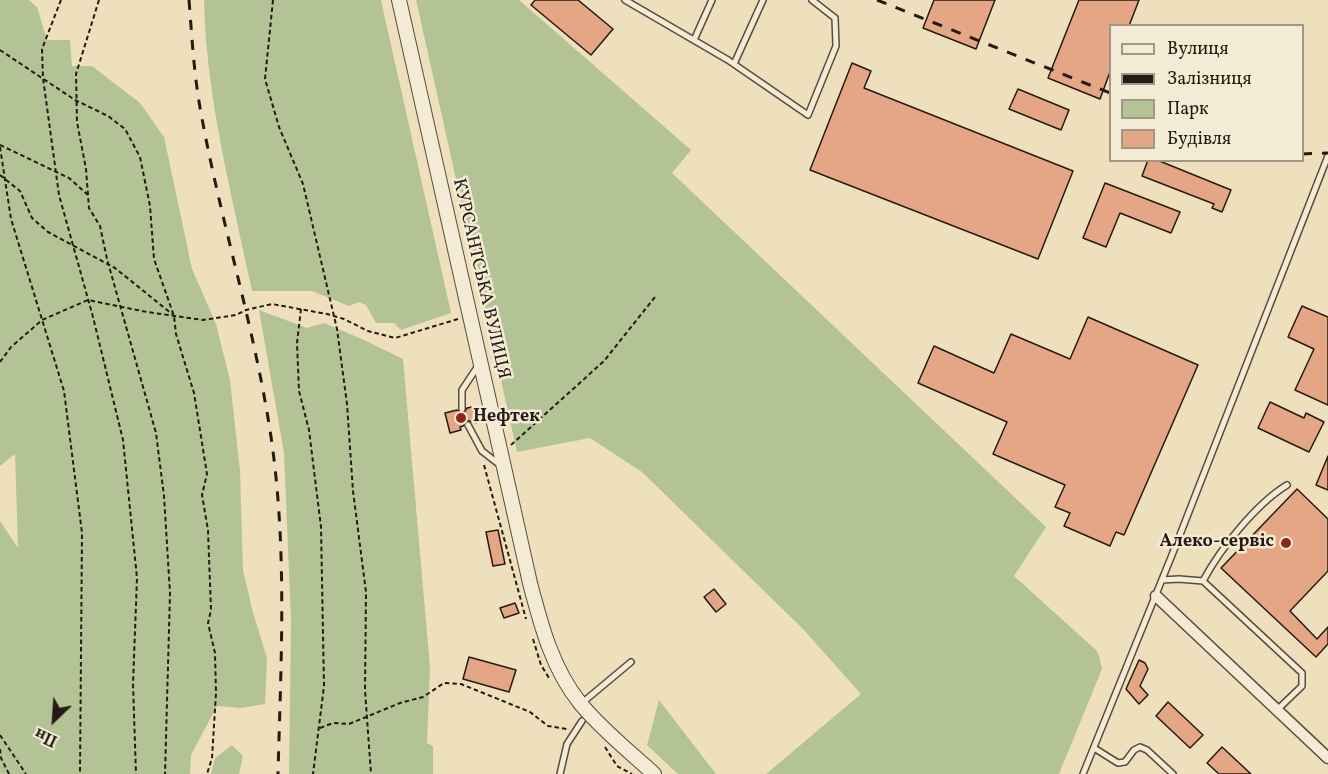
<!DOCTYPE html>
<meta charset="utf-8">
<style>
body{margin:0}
#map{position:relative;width:1328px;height:774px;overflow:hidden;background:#eee0bd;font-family:Vollkorn,serif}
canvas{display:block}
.legend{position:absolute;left:1109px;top:24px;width:195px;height:138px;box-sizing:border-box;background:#f4ebd4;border:2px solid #a29787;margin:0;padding:8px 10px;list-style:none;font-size:18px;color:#271a14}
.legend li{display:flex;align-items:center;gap:12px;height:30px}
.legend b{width:30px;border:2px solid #a29787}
.north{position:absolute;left:24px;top:690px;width:60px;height:60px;-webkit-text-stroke:4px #f4ebd4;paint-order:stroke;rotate:205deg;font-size:16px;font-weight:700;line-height:24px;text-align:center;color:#271a14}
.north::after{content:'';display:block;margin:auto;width:21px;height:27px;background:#271a14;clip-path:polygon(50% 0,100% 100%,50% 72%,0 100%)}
</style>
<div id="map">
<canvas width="1328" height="774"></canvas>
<ul class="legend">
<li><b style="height:8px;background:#f4ebd4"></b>Вулиця</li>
<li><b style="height:8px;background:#271a14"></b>Залізниця</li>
<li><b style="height:16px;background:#b3c395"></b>Парк</li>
<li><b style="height:16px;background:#e4a685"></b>Будівля</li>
</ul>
<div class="north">Пн</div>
</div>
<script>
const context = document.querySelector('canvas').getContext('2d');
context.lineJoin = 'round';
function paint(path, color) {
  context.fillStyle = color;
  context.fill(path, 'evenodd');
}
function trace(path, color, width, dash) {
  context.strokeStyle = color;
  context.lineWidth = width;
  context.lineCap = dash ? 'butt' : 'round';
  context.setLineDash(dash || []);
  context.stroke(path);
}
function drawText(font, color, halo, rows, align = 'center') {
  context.font = font + ' Vollkorn,serif';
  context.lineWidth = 5;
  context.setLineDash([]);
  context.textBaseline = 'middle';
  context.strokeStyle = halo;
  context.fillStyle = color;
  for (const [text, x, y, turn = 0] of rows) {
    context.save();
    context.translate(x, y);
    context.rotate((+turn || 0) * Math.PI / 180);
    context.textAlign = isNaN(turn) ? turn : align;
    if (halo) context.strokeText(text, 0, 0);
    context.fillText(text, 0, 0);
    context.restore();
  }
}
paint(new Path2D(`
 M 0,0 L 29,0 L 37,7 L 47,40 L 70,40 L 72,66 L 92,66 L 140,103 L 164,137 L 192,269 L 216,324 L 230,380 L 240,471 L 243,570 L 253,613 L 267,658 L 265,704 L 241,708 L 217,706 L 191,755 L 190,774 L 0,774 L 0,521 L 18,548 L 15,454 L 0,466 Z
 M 204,0 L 381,0 L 451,313 L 401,330 L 394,323 L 376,323 L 366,305 L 359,302 L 349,306 L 312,291 L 252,291 C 232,195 206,98 204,0 Z
 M 416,0 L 519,0 L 691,150 L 672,173 L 1046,527 L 1014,576 L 1096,650 L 1099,656 L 1102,669 L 1059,774 L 766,774 L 861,694 L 803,629 L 642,472 L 590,438 L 517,452 Z
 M 259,310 L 307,328 L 324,323 L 364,340 L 403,359 L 430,667 L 427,743 L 433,746 L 433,774 L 289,774 L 291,620 L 284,453 Z
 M 659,700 L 716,774 L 678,774 L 647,745 Z
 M 232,745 L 243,756 L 239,774 L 211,774 L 215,758 Z`), '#b3c395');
const building = new Path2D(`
 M 535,0 L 578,0 L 613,29 L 591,55 L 531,5 Z
 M 934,0 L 995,0 L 976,49 L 923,28 Z
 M 1079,0 L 1139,0 L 1129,26 L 1110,26 L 1110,72 L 1100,99 L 1048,78 Z
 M 852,63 L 871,71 L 864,88 L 1073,171 L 1038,259 L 810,170 Z
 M 1018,89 L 1069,110 L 1061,130 L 1009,109 Z
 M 1148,160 L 1157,160 L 1231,190 L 1222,212 L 1212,208 L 1214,204 L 1142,176 Z
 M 1105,183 L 1180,212 L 1171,233 L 1120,213 L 1106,247 L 1083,238 Z
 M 1302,306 L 1328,317 L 1328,405 L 1295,390 L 1314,349 L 1288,337 Z
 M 1088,317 L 1198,365 L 1124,535 L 1116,532 L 1110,546 L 1064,526 L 1070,513 L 1055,507 L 1065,485 L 993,454 L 1007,422 L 918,383 L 934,346 L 994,373 L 1011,334 L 1070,359 Z
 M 1270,402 L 1304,418 L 1306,413 L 1324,422 L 1309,452 L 1258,428 Z
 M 472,407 L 476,423 L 466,420 L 463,426 L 460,427 L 461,430 L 450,433 L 445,413 L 457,410 L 463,414 L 467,408 Z
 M 1328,456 L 1328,490 L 1316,485 Z
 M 1297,489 L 1328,519 L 1328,571 L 1290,611 L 1317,639 L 1328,627 L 1328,644 L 1316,657 L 1221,568 Z
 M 498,530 L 505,564 L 493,566 L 486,532 Z
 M 714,589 L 726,604 L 716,612 L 704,597 Z
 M 515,603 L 519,613 L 504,618 L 500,608 Z
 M 469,657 L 516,670 L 509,692 L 463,679 Z
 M 1139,660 L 1145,663 L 1148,669 L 1140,686 L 1148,695 L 1139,704 L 1126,689 Z
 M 1168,702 L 1203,735 L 1190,748 L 1156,716 Z
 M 1222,747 L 1251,774 L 1219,774 L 1207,763 Z`);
paint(building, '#e4a685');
trace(building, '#271a14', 1.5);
const service = new Path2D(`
 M 625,0 L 728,60 L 808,115 L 836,46 L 835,18 L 812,0
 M 694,40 L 712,0
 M 734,64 L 763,0
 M 462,409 L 462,390 L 478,366
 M 468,425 L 482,451 L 500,465
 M 1162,580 L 1179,579 L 1203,581 L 1302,673 L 1302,686 L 1277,710
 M 1203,581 C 1220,549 1256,504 1287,485
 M 582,703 L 631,662
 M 1094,748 L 1118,763 L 1125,762 L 1134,750 L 1140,747 L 1147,750 L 1173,774
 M 560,774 L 567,744 L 582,721
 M 1083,774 L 1174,550 L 1328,156`);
const minor = new Path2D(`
 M 1156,596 L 1328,758`);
const tertiary = new Path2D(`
 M 399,0 L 530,583 C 541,625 552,668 580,703 C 600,728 630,752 654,774`);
trace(service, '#594c3e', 8);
trace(minor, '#594c3e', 13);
trace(tertiary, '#594c3e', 16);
trace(new Path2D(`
 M 61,0 L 42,49 L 43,78 L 59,195 L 93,317 L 123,440 L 137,578 L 133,684 L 136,774
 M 99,0 L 76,74 L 77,122 L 86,169 L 89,208 L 100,226 L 107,259 L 156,433 L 164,496 L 170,593 L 165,774
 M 273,0 L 265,79 L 279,127 L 303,184 L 337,329 L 347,404 L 353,491 L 366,592 L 365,690 L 371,774
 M 0,50 L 75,100 L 108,116 L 125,129 L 140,157 L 150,206 L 154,259 L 174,316 L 176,334 L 194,393 L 207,474 L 202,495 L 208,530 L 211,610 L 208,623 L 215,653 L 216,693 L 212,758 L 207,774
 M 0,145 L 69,178 L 88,195
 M 0,147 L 11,219 L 64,391 L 82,533 L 80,774
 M 0,175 L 20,191 L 32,218 L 48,232 L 115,268 L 172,314
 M 301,309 L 297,343 L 299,391 L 309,430 L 321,527 L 324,686 L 313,774
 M 0,362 L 11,347 L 42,320 L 88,300 L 147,312 L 203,320 L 236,315 L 246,310 L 272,304 L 327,314 L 344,319 L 368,331 L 395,338 L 458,319
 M 511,445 L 604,361 L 655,297
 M 484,465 L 526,619
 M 533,639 L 541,665 L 549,678
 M 320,728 L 333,723 L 349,724 L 400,703 L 423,697 L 444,683 L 461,684 L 530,712 L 548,726 L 567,729
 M 0,735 L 26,774
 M 605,747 L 617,766 L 632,774
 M 0,749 L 1,758 L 9,774`), '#271a14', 2, [4.5, 3]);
trace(service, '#f4ebd4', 5);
trace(minor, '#f4ebd4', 10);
trace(tertiary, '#f4ebd4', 14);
trace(new Path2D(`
 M 189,0 C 192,38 194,76 201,113 C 220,218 252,319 269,424 C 288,540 281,657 278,774
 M 877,0 L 1110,93
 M 1302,154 L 1328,153`), '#271a14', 3, [10, 10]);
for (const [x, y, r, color] of [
 [461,418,6,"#8f2418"],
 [1286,543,6,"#8f2418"]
]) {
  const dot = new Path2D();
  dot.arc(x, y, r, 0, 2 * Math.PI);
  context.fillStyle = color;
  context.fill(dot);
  trace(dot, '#f4ebd4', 2);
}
drawText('18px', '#271a14', '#f4ebd4', [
 ["КУРСАНТСЬКА ВУЛИЦЯ",480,279,77]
]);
drawText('bold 18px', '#271a14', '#f4ebd4', [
 ["Нефтек",473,418],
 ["Алеко-сервіс",1274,543,"right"]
], 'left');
</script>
